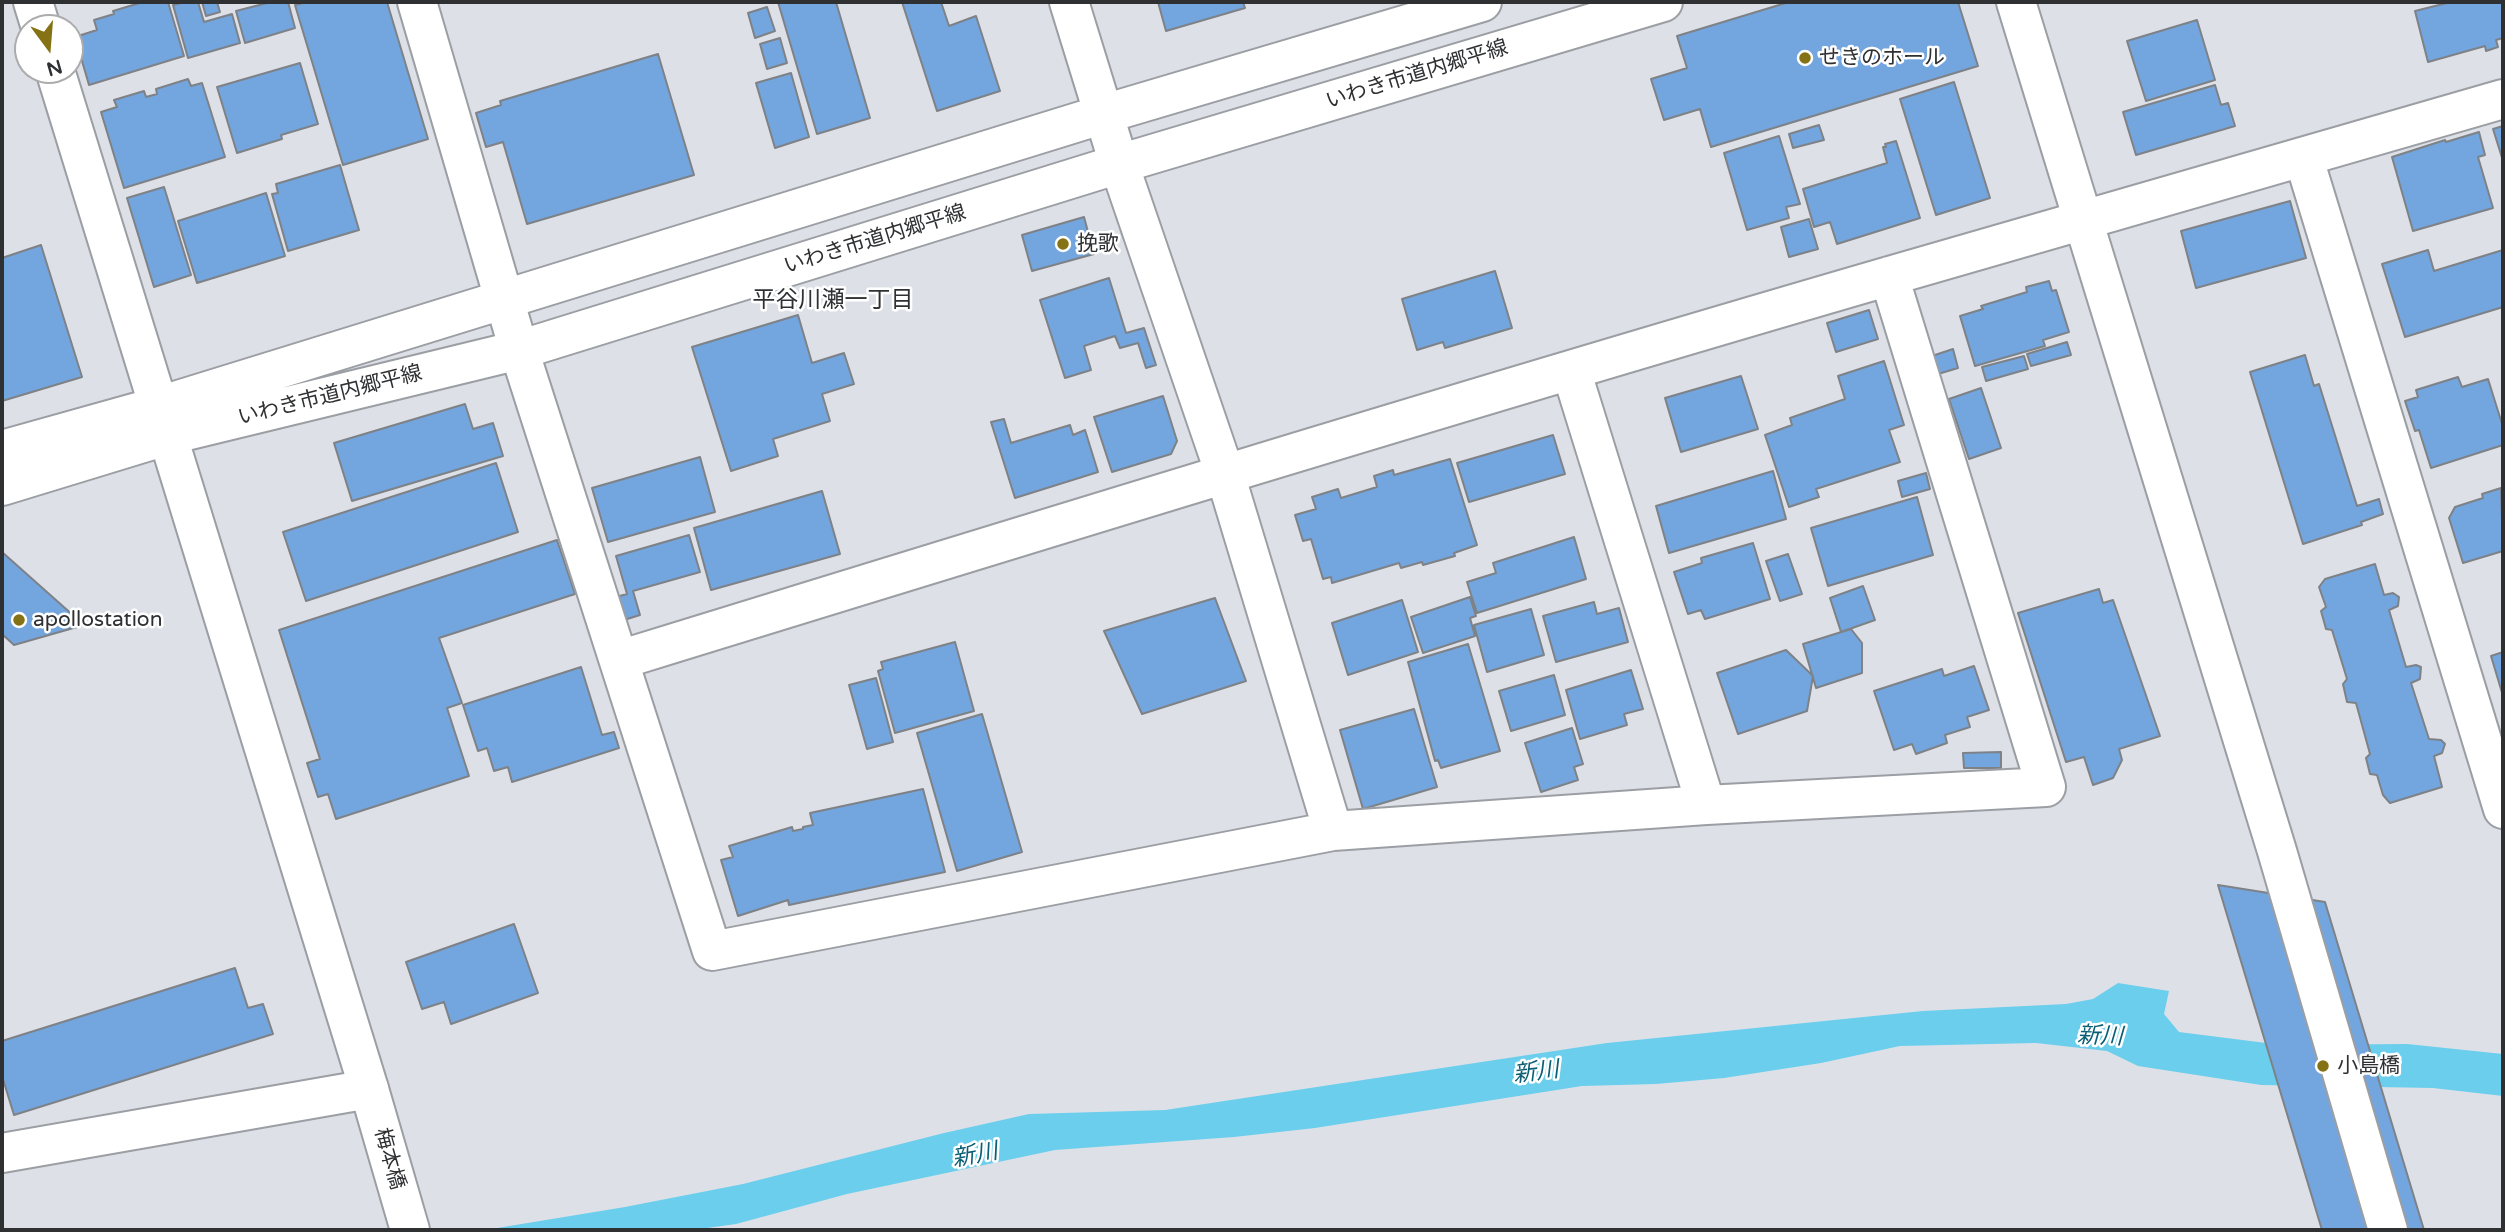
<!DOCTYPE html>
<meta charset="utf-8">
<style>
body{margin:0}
#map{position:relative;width:2505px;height:1232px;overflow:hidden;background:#dde1e7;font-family:"Varela Round",sans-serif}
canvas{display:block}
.frame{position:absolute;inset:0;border:4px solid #2f3032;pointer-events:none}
.north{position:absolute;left:14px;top:14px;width:70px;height:70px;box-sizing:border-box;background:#fff;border:2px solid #acacad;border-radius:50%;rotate:164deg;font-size:19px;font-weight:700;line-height:28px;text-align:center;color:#2f3032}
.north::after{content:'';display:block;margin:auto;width:24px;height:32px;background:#857214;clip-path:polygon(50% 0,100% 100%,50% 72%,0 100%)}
</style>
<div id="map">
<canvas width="2505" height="1232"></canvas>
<div class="frame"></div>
<div class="north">N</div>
</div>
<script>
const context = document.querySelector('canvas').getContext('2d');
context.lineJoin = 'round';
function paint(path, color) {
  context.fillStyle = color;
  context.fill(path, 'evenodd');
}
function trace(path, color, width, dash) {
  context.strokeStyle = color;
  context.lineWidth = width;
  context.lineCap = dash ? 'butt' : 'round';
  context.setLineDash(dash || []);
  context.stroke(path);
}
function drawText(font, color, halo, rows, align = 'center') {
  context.font = font + ' "Varela Round","Noto Sans JP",sans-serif';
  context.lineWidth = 5;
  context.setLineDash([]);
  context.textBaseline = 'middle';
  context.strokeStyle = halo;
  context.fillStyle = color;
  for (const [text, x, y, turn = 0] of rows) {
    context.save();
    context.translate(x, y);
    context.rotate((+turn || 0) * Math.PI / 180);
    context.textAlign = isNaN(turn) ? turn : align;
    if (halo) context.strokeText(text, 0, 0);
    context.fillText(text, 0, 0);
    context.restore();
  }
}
paint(new Path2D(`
 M 2118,983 L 2169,991 L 2164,1014 L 2179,1032 L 2282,1045 L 2407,1044 L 2503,1054 L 2503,1096 L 2433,1088 L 2261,1085 L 2138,1066 L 2107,1051 L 2036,1043 L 1900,1046 L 1821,1063 L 1724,1078 L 1656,1084 L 1582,1086 L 1315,1128 L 1234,1137 L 1055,1150 L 847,1194 L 736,1224 L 693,1230 L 485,1230 L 625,1207 L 743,1184 L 944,1133 L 1029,1114 L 1165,1110 L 1607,1043 L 1923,1011 L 2066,1004 L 2093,999 Z`), '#6bceec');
const building = new Path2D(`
 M 143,2 L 168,2 L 184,56 L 89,85 L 75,37 L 97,30 L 94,20 L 114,14 L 113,11 Z
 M 185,2 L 198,2 L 204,22 L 232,14 L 240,43 L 188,58 L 173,5 Z
 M 202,2 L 217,2 L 220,12 L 206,16 Z
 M 271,2 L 288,2 L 295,28 L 245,43 L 236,11 Z
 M 307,2 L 387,2 L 428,139 L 343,165 L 295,5 Z
 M 778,2 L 836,2 L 870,118 L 817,134 Z
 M 902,2 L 941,2 L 949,26 L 976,16 L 1000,91 L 937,111 Z
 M 1158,2 L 1243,2 L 1245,8 L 1166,31 Z
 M 1789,2 L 1958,2 L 1978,66 L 1711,147 L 1700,109 L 1664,120 L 1651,79 L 1687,68 L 1677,36 Z
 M 2451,2 L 2503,2 L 2503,38 L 2496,40 L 2498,47 L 2486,51 L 2485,46 L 2428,62 L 2415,11 Z
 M 767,7 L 775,31 L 755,38 L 748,13 Z
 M 2197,20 L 2215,80 L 2146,101 L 2127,41 Z
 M 780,38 L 787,63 L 767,69 L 760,44 Z
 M 658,54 L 694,175 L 527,224 L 503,142 L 486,147 L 476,113 L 501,105 L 500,101 Z
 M 300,63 L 318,124 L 281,135 L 282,139 L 237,153 L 217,87 Z
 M 791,73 L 809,137 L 775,148 L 756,83 Z
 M 188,79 L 191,86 L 202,83 L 225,157 L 124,188 L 101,112 L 117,107 L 114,100 L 144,91 L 146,97 L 157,94 L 156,89 Z
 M 1954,82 L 1990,198 L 1936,215 L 1900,99 Z
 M 2215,85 L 2221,105 L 2228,103 L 2235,126 L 2136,155 L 2123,112 Z
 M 1819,125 L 1824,140 L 1793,148 L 1789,134 Z
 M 2503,126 L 2503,161 L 2493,129 Z
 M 2479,132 L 2485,155 L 2478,157 L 2493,208 L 2413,231 L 2392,157 L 2445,140 L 2446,142 Z
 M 1779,136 L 1800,204 L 1786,207 L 1789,218 L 1747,230 L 1724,153 Z
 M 1896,141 L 1920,218 L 1837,244 L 1830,222 L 1814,227 L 1803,189 L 1887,163 L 1883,147 L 1886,147 L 1885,144 Z
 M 340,165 L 359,230 L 288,251 L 272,194 L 278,193 L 276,184 Z
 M 164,187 L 191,275 L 154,287 L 127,198 Z
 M 266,193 L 285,256 L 197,283 L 178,221 Z
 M 2290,201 L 2306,258 L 2196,288 L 2181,231 Z
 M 1084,217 L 1094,254 L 1032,271 L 1022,235 Z
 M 1809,219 L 1818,249 L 1789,257 L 1781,227 Z
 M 41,245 L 82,377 L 2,401 L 2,258 Z
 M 2428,250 L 2434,271 L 2503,250 L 2503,307 L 2405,337 L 2382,264 Z
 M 1495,271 L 1512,328 L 1445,348 L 1443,342 L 1417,350 L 1402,299 Z
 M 1109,278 L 1126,333 L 1144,328 L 1156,365 L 1146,368 L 1138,343 L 1120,348 L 1115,336 L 1084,346 L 1091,370 L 1065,378 L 1040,300 Z
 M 2049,281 L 2052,291 L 2056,290 L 2069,332 L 2043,340 L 2045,346 L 1975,366 L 1960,316 L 1983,309 L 1981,306 L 2027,292 L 2026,287 Z
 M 1869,310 L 1878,339 L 1836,352 L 1827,323 Z
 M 798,315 L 812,363 L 844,353 L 854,384 L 822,394 L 830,421 L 773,439 L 778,456 L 731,471 L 692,347 Z
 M 2067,342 L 2071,355 L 2031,366 L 2027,354 Z
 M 1953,349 L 1958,368 L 1938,374 L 1932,356 Z
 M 2305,355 L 2314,386 L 2319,384 L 2357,506 L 2379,499 L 2383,514 L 2361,522 L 2362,525 L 2303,544 L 2250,372 Z
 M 2024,356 L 2028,369 L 1986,381 L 1982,367 Z
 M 1884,361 L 1904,425 L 1889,430 L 1900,462 L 1816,489 L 1819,497 L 1789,507 L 1765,435 L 1792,425 L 1790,418 L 1845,399 L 1838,376 Z
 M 1741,376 L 1758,429 L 1681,452 L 1665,398 Z
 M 2458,377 L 2462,387 L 2488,379 L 2503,427 L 2503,445 L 2431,468 L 2419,430 L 2415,431 L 2405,401 L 2418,397 L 2416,390 Z
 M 1981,388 L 2001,448 L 1969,459 L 1949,399 Z
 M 1163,396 L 1177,441 L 1171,454 L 1112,472 L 1094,417 Z
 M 465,404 L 473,429 L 493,423 L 503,456 L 352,501 L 334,443 Z
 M 1004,419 L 1011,443 L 1070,425 L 1073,435 L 1085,430 L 1098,472 L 1015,498 L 991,422 Z
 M 1553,435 L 1565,474 L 1469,502 L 1457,463 Z
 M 700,457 L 715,512 L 608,542 L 592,488 Z
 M 1450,459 L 1477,545 L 1454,553 L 1455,556 L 1423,565 L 1422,562 L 1401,568 L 1399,563 L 1332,583 L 1331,577 L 1323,579 L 1311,539 L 1303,541 L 1295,515 L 1316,509 L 1312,497 L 1338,489 L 1341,498 L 1377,487 L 1374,476 L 1393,470 L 1394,475 Z
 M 496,463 L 518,532 L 306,601 L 283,532 Z
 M 1773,471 L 1786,519 L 1669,553 L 1656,506 Z
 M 1926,473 L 1930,489 L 1902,497 L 1898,481 Z
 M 2501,488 L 2503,551 L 2463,563 L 2449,518 L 2455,507 L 2483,498 L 2482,494 Z
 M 822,491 L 840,554 L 711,590 L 694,528 Z
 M 1917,497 L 1933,555 L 1828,586 L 1811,528 Z
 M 689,535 L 700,572 L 633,591 L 640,615 L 624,620 L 616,597 L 627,594 L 616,556 Z
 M 1574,537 L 1586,579 L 1477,613 L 1467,582 L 1496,573 L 1493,563 Z
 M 557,540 L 575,594 L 439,638 L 462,703 L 447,708 L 469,776 L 336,819 L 328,794 L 318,797 L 307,763 L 320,759 L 279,630 Z
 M 1753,543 L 1770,599 L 1705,619 L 1701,610 L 1688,614 L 1674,572 L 1702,563 L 1701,558 Z
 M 2,552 L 84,625 L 14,645 L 2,634 Z
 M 1788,554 L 1802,594 L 1780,601 L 1766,561 Z
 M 2375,564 L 2384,595 L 2393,593 L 2399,597 L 2398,606 L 2389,610 L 2406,667 L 2416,665 L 2421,667 L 2420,679 L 2411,683 L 2429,739 L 2441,740 L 2445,744 L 2442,753 L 2434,756 L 2442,787 L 2390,803 L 2383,795 L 2377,775 L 2370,774 L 2366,758 L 2370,754 L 2356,703 L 2347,702 L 2343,684 L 2347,679 L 2332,630 L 2326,629 L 2321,611 L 2326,607 L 2319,587 L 2325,579 Z
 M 1863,586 L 1875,620 L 1841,632 L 1830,598 Z
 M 2099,589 L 2103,603 L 2113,600 L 2160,736 L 2119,749 L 2122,760 L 2113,778 L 2093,785 L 2084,757 L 2066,762 L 2018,613 Z
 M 1470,597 L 1476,616 L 1470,618 L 1475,636 L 1423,653 L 1411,617 Z
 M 1215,598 L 1246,681 L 1142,714 L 1104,631 Z
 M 1402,600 L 1418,652 L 1348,675 L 1332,623 Z
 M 1594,602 L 1597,614 L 1619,608 L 1628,642 L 1556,662 L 1543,616 Z
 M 1531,609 L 1544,655 L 1487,672 L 1474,625 Z
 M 1851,629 L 1862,643 L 1862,673 L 1816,688 L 1803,644 Z
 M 955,642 L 974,711 L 895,733 L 878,671 L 883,669 L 881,662 Z
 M 1468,644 L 1500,751 L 1441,768 L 1438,760 L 1435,761 L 1408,662 Z
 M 1786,650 L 1813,676 L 1807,711 L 1738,734 L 1717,673 Z
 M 2503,652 L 2503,696 L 2491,656 Z
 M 1974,666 L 1989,710 L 1967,717 L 1970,727 L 1945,735 L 1947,743 L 1916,754 L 1912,744 L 1894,750 L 1874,691 L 1942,669 L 1944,676 Z
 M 581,667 L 602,735 L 614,732 L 619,748 L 512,782 L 508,767 L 494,771 L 487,748 L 478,751 L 463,705 Z
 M 1631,670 L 1643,709 L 1624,714 L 1627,725 L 1580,739 L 1566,690 Z
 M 1554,675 L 1565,715 L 1511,731 L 1499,691 Z
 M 876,678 L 893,742 L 867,749 L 849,685 Z
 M 1414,709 L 1437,787 L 1363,809 L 1340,730 Z
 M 982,714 L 1022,852 L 957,871 L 917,733 Z
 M 1572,728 L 1583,764 L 1574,767 L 1578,780 L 1541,792 L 1525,743 Z
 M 2001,752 L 2001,768 L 1964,768 L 1963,753 Z
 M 923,789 L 945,872 L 789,905 L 788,900 L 738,916 L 721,860 L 733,857 L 729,846 L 792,827 L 793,831 L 803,829 L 803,827 L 813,825 L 810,813 Z
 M 2218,885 L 2325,902 L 2424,1230 L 2322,1230 Z
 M 514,924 L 538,993 L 451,1024 L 444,1002 L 422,1009 L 406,962 Z
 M 235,968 L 248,1008 L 263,1004 L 273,1034 L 14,1115 L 2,1076 L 2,1041 Z`);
paint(building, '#73a5df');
trace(building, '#7e8287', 2);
const street = new Path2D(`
 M 417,2 L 519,350 L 712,951 L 1333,831 L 1706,805 L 2046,787 L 1889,276
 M 1069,2 L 1119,164 L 1225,474 L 1333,831
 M 2016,2 L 2277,851 L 2388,1230
 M 2304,159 L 2503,809
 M 1571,370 L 1706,805
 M 619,660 C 1041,530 1463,400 1886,277 C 2092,218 2298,160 2503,99
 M 2,1153 L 369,1089`);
const secondary = new Path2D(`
 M 33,2 L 41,28
 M 55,70 L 369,1089 L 410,1230
 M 2,450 L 159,406 L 1104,114 L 1482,2
 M 2,486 L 169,435 L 519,350 L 1119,164 L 1663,2`);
trace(street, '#9b9fa4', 42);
trace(secondary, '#9b9fa4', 42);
trace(street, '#fff', 38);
trace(secondary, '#fff', 38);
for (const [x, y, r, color] of [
 [1805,58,7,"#857214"],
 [1063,244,7,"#857214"],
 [19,620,7,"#857214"],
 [2323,1066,7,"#857214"]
]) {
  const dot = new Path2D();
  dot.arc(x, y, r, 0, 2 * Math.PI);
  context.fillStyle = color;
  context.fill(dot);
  trace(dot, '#fff', 2.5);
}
drawText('21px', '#2f3032', '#fff', [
 ["せきのホール",1819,58],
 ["挽歌",1077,244],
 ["apollostation",33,620],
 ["小島橋",2337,1066]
], 'left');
drawText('21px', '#2f3032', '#fff', [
 ["いわき市道内郷平線",1417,75,-17],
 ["いわき市道内郷平線",875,240,-17],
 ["いわき市道内郷平線",330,396,-14],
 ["梅本橋",389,1159,74]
]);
drawText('23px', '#2f3032', '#fff', [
 ["平谷川瀬一丁目",833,301]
]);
drawText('italic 23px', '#0b5f74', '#fff', [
 ["新川",2100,1037,2],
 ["新川",1536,1073,-7],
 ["新川",975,1156,-11]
]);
</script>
